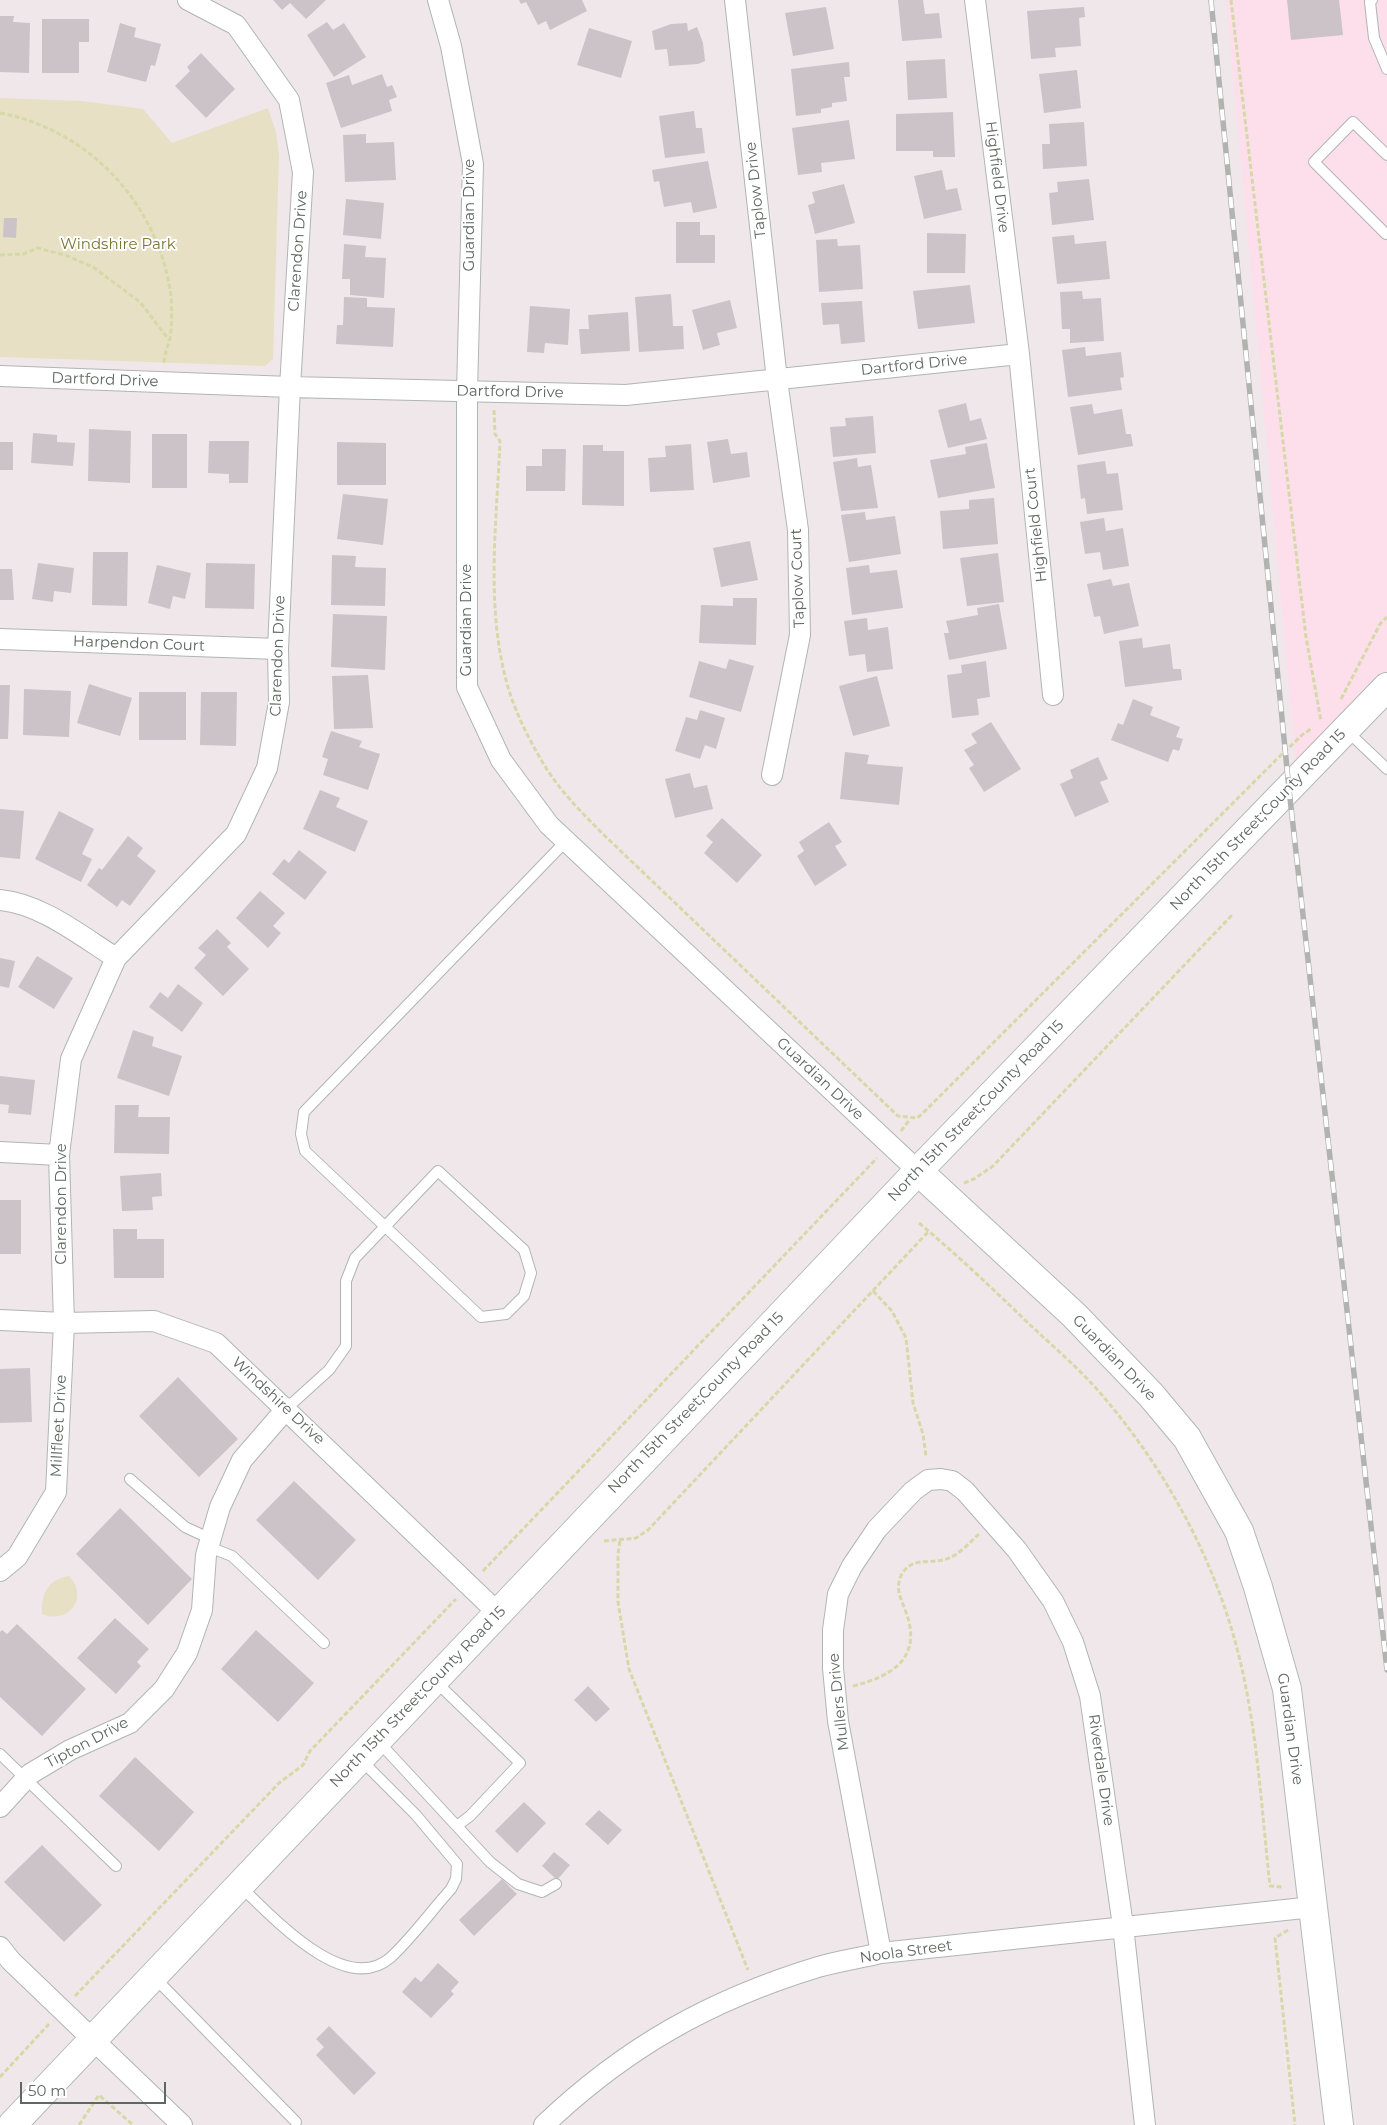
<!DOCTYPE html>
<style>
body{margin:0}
#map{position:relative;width:1387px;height:2125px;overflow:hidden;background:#f0e7eb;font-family:Montserrat,sans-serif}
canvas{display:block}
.scale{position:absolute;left:20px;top:2082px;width:146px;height:22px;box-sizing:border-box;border:2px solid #5e6761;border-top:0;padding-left:6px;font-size:15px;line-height:18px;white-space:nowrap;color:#5e6761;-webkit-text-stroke:4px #fff;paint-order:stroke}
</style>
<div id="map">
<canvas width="1387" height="2125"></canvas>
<div class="scale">50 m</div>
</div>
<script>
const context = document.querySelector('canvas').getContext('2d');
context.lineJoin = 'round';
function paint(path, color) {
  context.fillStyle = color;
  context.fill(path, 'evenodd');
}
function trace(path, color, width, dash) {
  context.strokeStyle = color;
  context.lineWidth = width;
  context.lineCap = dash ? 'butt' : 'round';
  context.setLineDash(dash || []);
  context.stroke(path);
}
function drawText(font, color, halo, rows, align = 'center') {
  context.font = font + ' Montserrat,sans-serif';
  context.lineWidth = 4;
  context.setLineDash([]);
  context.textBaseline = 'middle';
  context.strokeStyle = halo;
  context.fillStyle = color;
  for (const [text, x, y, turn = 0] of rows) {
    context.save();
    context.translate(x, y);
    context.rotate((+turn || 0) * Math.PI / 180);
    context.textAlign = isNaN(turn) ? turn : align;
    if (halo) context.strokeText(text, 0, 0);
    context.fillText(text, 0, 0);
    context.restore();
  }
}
paint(new Path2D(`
 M 1226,0 L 1387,0 L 1387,671 L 1296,765 Z`), '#fddeeb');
paint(new Path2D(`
 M 0,98 L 82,101 L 143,109 L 172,143 L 268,108 L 276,132 L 279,155 L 273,359 L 265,366 L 0,357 Z
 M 69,1576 C 90,1598 68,1625 42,1614 C 41,1594 48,1579 69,1576 Z`), '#e7e0c4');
paint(new Path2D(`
 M 273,0 L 326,0 L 306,19 L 290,3 L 282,10 Z
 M 519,0 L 582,0 L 587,11 L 550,30 L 546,21 L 538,25 L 526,2 L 521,4 Z
 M 898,0 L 923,0 L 925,14 L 939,13 L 942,38 L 902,41 Z
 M 1287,0 L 1339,0 L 1343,35 L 1291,40 Z
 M 826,7 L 834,49 L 793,56 L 785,13 Z
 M 1084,7 L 1085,17 L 1079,18 L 1081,46 L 1055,48 L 1056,57 L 1031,59 L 1027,11 Z
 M 0,16 L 14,16 L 13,22 L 30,23 L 29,73 L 0,72 Z
 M 42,19 L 89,19 L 89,42 L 79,42 L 79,73 L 42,73 Z
 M 327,22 L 333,30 L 344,23 L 366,57 L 334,77 L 307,35 Z
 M 120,23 L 136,28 L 134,37 L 161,44 L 155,66 L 151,65 L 146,82 L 107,72 Z
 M 687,23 L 688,31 L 697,27 L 703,43 L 705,61 L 698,64 L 669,66 L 667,49 L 655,50 L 652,31 L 671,24 Z
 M 589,28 L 632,41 L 621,78 L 577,65 Z
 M 201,53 L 235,89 L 206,118 L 175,86 L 190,71 L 187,67 Z
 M 945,59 L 947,98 L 908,100 L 906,61 Z
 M 849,62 L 850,77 L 844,77 L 847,101 L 832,103 L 832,107 L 821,109 L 821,113 L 796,116 L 791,69 Z
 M 1077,70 L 1081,108 L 1044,113 L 1039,74 Z
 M 382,74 L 387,87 L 392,85 L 397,97 L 389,100 L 392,111 L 341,128 L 326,83 L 349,75 L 352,85 Z
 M 694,111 L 696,128 L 702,128 L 705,153 L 665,158 L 659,116 Z
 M 953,112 L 955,157 L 933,157 L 933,151 L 896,151 L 896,114 Z
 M 849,120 L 855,159 L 821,163 L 822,172 L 798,175 L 792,128 Z
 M 1084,122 L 1087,166 L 1043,169 L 1042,144 L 1050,144 L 1049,124 Z
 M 366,134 L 366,143 L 394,142 L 396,180 L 345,182 L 343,135 Z
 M 708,161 L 717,208 L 693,213 L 691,202 L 664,207 L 659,181 L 654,182 L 652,170 Z
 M 942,170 L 946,190 L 957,188 L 962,210 L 924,219 L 914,176 Z
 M 1089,179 L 1094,220 L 1052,225 L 1049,193 L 1058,192 L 1057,182 Z
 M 844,184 L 855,223 L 815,234 L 808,205 L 815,203 L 812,192 Z
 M 346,199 L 384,203 L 381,239 L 343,235 Z
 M 4,218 L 17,218 L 16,238 L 3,237 Z
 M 676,222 L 700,222 L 700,235 L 715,235 L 715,263 L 676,263 Z
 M 927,233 L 966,234 L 965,273 L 927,273 Z
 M 1074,235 L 1075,244 L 1106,241 L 1110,279 L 1057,284 L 1052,237 Z
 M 837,239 L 838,246 L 860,245 L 863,289 L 819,292 L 816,240 Z
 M 344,244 L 366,246 L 365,257 L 386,258 L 384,298 L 350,295 L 350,279 L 342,279 Z
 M 970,285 L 975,323 L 918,329 L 913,291 Z
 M 1082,291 L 1083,299 L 1101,298 L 1104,341 L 1070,343 L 1070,329 L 1062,329 L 1060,292 Z
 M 671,294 L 673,326 L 683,326 L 684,349 L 639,352 L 635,297 Z
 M 344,297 L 367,298 L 367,307 L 395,308 L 393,347 L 336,344 L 337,325 L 343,325 Z
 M 730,300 L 737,328 L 717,333 L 720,345 L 703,350 L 692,310 Z
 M 862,301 L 865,342 L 841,344 L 839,324 L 823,325 L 821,303 Z
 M 530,306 L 570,309 L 568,345 L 545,343 L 544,353 L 527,352 Z
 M 628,312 L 630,351 L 581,354 L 579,329 L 589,329 L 588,315 Z
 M 1085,347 L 1086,356 L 1121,352 L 1124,377 L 1120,378 L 1122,390 L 1068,397 L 1062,350 Z
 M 966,403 L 970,421 L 981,418 L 987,439 L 948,448 L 938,410 Z
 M 1092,404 L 1094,414 L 1122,409 L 1126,434 L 1131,434 L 1133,446 L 1078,455 L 1070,407 Z
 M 873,416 L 876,453 L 833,457 L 830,427 L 846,426 L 845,418 Z
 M 89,429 L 131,431 L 130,483 L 88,481 Z
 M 33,433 L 57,435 L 57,442 L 75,443 L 73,466 L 31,463 Z
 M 152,434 L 187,434 L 187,488 L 152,488 Z
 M 728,439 L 731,454 L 747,452 L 750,477 L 713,483 L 707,442 Z
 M 209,441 L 249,441 L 248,483 L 229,483 L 229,474 L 208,473 Z
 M 0,442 L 13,442 L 13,470 L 0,470 Z
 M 337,442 L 386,443 L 386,485 L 337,485 Z
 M 987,443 L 995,488 L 938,498 L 930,460 L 966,454 L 965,447 Z
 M 691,444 L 694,490 L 650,492 L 648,458 L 666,457 L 665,446 Z
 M 583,445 L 603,445 L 603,451 L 624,451 L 624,506 L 582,505 Z
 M 542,449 L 566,449 L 565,491 L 526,491 L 526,466 L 542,466 Z
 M 857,458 L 858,467 L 871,465 L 878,508 L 841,511 L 833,462 Z
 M 1105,461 L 1107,474 L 1118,473 L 1123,510 L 1087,514 L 1085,498 L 1081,499 L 1077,465 Z
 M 343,494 L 388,499 L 383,545 L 337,539 Z
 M 994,498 L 998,544 L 943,549 L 940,511 L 969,509 L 969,500 Z
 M 865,512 L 866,520 L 895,516 L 901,554 L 849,562 L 841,515 Z
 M 1104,518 L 1106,531 L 1123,528 L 1129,566 L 1103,570 L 1100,552 L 1085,554 L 1080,522 Z
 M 750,541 L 758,580 L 721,587 L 713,548 Z
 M 93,552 L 128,552 L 127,606 L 92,605 Z
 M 998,553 L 1004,602 L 967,606 L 960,558 Z
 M 332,555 L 356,556 L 355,567 L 386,568 L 385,606 L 331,605 Z
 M 38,563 L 74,568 L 71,593 L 54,591 L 53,602 L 32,599 Z
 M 206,563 L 255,564 L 254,609 L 205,608 Z
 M 157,565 L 191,573 L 185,599 L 173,596 L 170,609 L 148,603 Z
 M 869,565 L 870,573 L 897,570 L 903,608 L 852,615 L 846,568 Z
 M 0,569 L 12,569 L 14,600 L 0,600 Z
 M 1111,579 L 1113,586 L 1129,583 L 1139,626 L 1104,634 L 1100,616 L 1094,617 L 1087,584 Z
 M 733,598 L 757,598 L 756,645 L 699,643 L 701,605 L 733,606 Z
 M 999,604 L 1007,649 L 949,660 L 944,633 L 949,633 L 946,621 L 978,615 L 977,608 Z
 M 333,614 L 387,616 L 385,670 L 331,667 Z
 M 867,618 L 868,630 L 888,627 L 893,669 L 867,672 L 865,654 L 849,656 L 844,621 Z
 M 1142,638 L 1143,648 L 1170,644 L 1173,669 L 1181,669 L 1182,680 L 1125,687 L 1119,641 Z
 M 729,659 L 754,666 L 741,712 L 689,697 L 699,661 L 726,669 Z
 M 986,661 L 990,697 L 977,699 L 979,715 L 952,718 L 947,675 L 962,673 L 961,665 Z
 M 368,675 L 373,728 L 334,729 L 332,676 Z
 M 877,676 L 890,726 L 853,736 L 839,686 Z
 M 89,684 L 132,698 L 120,736 L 77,723 Z
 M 0,685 L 10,685 L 8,739 L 0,739 Z
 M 24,689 L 71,691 L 69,737 L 23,735 Z
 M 139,692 L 186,692 L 186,740 L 139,740 Z
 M 201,692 L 237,692 L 236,746 L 200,745 Z
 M 1133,699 L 1153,707 L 1150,715 L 1180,727 L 1176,737 L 1183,739 L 1179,751 L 1173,749 L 1168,762 L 1111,740 L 1118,723 L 1123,725 Z
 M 700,710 L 725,718 L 716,749 L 705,745 L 700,759 L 675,751 L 686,717 L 697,720 Z
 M 991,722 L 1021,769 L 984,792 L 969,768 L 974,765 L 964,750 L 977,743 L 971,734 Z
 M 331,731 L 362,741 L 359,747 L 380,754 L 368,790 L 323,775 L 328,759 L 322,757 Z
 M 845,752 L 869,755 L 867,764 L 903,767 L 899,805 L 840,799 Z
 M 1098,757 L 1108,779 L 1100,782 L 1109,802 L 1075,817 L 1060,784 L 1073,778 L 1070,770 Z
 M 690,773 L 694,788 L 707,785 L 713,809 L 675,818 L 665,779 Z
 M 320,790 L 340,798 L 336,807 L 368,821 L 355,852 L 303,829 Z
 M 0,809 L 24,811 L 20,859 L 0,857 Z
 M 59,811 L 94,829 L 82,854 L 92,859 L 81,882 L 35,859 Z
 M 722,818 L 762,855 L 737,883 L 704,853 L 713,842 L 706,836 Z
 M 829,822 L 842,842 L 835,846 L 847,865 L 815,886 L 797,856 L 804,851 L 799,842 Z
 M 128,836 L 143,848 L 137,856 L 156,871 L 130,906 L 122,900 L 117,907 L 87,885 L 99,868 L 102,870 Z
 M 299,850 L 327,872 L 305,900 L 272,874 L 284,859 L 289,863 Z
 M 260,891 L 285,913 L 273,926 L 281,933 L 268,948 L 236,918 Z
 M 217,929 L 231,943 L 227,947 L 249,969 L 223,996 L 194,968 L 206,955 L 198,948 Z
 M 37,956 L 73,978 L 54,1009 L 18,987 Z
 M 0,958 L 15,961 L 9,988 L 0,986 Z
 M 178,984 L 203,1003 L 182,1032 L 149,1007 L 160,992 L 168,998 Z
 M 133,1030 L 154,1037 L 152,1046 L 182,1056 L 169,1096 L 117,1078 Z
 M 0,1076 L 35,1080 L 31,1115 L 8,1113 L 9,1105 L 0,1104 Z
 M 115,1105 L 139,1105 L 138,1117 L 170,1117 L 169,1154 L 114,1153 Z
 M 161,1173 L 162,1196 L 152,1197 L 153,1210 L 122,1211 L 120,1176 Z
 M 0,1200 L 21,1200 L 21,1254 L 0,1254 Z
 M 113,1229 L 137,1229 L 137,1239 L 164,1239 L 164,1278 L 114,1278 Z
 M 30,1368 L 32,1422 L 0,1423 L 0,1369 Z
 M 178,1377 L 238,1439 L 199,1477 L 139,1416 Z
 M 294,1481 L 356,1540 L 318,1580 L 256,1520 Z
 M 120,1508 L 192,1579 L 148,1625 L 76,1554 Z
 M 115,1618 L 149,1649 L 137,1662 L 141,1666 L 116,1694 L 77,1658 Z
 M 17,1624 L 86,1689 L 42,1736 L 0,1697 L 0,1632 L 2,1630 L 7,1634 Z
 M 256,1630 L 314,1683 L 278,1722 L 221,1669 Z
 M 588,1686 L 610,1709 L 596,1722 L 574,1700 Z
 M 135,1757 L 194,1812 L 159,1851 L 99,1796 Z
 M 524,1802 L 546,1823 L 517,1853 L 495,1831 Z
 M 599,1810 L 622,1830 L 608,1845 L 585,1824 Z
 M 42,1845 L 102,1905 L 64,1942 L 4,1882 Z
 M 554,1852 L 570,1865 L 557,1880 L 542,1866 Z
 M 502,1879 L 517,1894 L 474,1936 L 459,1920 Z
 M 438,1963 L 459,1982 L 451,1991 L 454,1994 L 431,2018 L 402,1992 L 415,1977 L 421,1982 Z
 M 329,2026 L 376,2073 L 354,2095 L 316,2055 L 324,2047 L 316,2039 Z`), '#cbc3c7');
const lane = new Path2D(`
 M 1372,0 L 1370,2 L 1374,38 L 1387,69
 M 1386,234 L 1314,162 L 1353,122 L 1387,155
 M 1346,730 L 1387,769
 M 287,1408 L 329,1370 L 346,1346 L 346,1281 L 355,1258 L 438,1171 L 524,1250 L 531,1273 L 524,1296 L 506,1314 L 481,1317 L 305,1151 L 301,1134 L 304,1112 L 566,841
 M 130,1479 L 185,1527 L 211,1539
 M 209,1547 L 232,1556 L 324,1643
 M 435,1681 L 520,1763 L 470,1816 L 458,1825
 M 378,1741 L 490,1862 L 518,1884 L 542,1892 L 556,1884
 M 0,1754 L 116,1866
 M 240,1886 C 271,1915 344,1997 390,1958 C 411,1939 432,1910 451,1889 L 456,1879 L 457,1864 L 416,1815 L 361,1760
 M 154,1977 L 296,2122`);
const street = new Path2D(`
 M 438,0 L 451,46 L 473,164 L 467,391 L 467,687 L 501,760 L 549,825 L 918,1171
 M 735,0 L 777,380 L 798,530 L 800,635 L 772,775
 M 975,0 L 1019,354 L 1053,695
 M 0,376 L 290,387 L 626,395 L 1019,354
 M 0,639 L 278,649
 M 0,900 C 42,904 81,936 116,958
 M 0,1152 L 59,1155
 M 0,1320 L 64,1323 L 154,1321 L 216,1343 L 498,1613
 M 0,1571 L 17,1557 L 56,1492 L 64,1323 L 59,1155 L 71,1059 L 116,958 L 236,834 L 267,768 L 279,702 L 278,649 L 290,387 L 303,172 L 289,100 L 236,25 L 188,0
 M 0,1807 L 30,1774 L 70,1750 L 130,1723 L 164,1689 L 187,1653 L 202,1610 L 206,1555 L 220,1507 L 242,1460 L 287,1408
 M 0,1947 L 11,1961 L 182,2125
 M 881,1953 L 838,1721 L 833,1668 L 833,1630 L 838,1594 L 852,1566 L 877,1529 L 913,1491 L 928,1480 L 941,1479 L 952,1481 L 965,1491 L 1017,1550 L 1053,1601 L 1073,1642 L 1090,1696 L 1123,1926 L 1145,2125
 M 544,2125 C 626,2047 710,2000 818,1967 C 839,1961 860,1958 881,1953 L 1313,1907`);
const secondary = new Path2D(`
 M 918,1171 L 1074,1315 L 1151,1395 L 1187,1438 L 1239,1531 L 1258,1587 L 1287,1689 L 1339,2125
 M 12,2125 L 918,1171 L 1387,687`);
trace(lane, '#afb6b2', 12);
trace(street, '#afb6b2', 22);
trace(secondary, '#b1b9b4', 30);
trace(new Path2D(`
 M 1231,0 L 1306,637 L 1321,721
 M 0,113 C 90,130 159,205 171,296 C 172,310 172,324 170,338 C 168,347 164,354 164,364
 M 0,255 L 23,254 L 38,248 L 65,255 L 93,267 L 140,302 L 169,340
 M 494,410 L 495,434 L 500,441 C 497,518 486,600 505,676 C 512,706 527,736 543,763 C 559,790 582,813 604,835 L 898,1116 L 917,1118 L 923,1113 L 1276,760 L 1302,735 L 1311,729
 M 1341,699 L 1380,624 L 1387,617
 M 901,1131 L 910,1119
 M 964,1183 L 974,1179 L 993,1166 L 1233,914
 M 919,1223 C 956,1254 991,1287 1026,1321 C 1048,1342 1073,1363 1094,1386 C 1159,1459 1209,1547 1235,1641 C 1257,1720 1261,1805 1270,1886 L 1283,1887
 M 873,1291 L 892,1311 L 906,1338 L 913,1403 L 923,1434 L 926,1456
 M 604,1541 L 636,1538 L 648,1530 L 929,1231
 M 620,1541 L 618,1554 L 618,1602 L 629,1669 L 748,1970
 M 483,1571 L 877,1158
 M 853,1686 C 889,1677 922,1660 907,1615 C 902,1600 893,1588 903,1572 C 915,1556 933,1565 949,1558 C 960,1554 970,1542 979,1534
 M 1288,1930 L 1275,1938 L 1295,2125
 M 75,1996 L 279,1783 L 303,1765 L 310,1751 L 456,1599
 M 0,2077 L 49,2024
 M 79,2125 L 99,2095 L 133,2125`), '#d5d9a7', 3, [5, 2.5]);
trace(lane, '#fff', 10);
trace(street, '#fff', 20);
trace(secondary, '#fff', 28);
const rail = new Path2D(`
 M 1211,0 L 1289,789 L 1387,1670`);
trace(rail, '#b1b3b1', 5.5);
trace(rail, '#fff', 4, [11]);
drawText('15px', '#5e6761', '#fff', [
 ["Highfield Drive",997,177,83],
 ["Taplow Drive",756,190,-96],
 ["Guardian Drive",470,215,-90],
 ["Clarendon Drive",298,251,-86],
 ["Dartford Drive",914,365,-6],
 ["Dartford Drive",105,380,2],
 ["Dartford Drive",510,392,1],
 ["Highfield Court",1036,525,-96],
 ["Taplow Court",798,578,-92],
 ["Guardian Drive",467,620,-90],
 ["Harpendon Court",139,644,2],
 ["Clarendon Drive",278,656,-88],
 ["North 15th Street;County Road 15",1258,820,-46],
 ["Guardian Drive",820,1079,43],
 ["North 15th Street;County Road 15",976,1111,-46],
 ["Clarendon Drive",62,1204,-90],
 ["Guardian Drive",1114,1358,46],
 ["Windshire Drive",278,1401,43],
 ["North 15th Street;County Road 15",696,1403,-46],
 ["Millfleet Drive",59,1426,-87],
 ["North 15th Street;County Road 15",418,1697,-46],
 ["Mullers Drive",839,1702,-96],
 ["Guardian Drive",1290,1729,82],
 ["Tipton Drive",87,1743,-28],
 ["Riverdale Drive",1101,1770,82],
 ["Noola Street",906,1952,-8]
]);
drawText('15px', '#7f7435', '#fff', [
 ["Windshire Park",118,245]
]);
</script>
